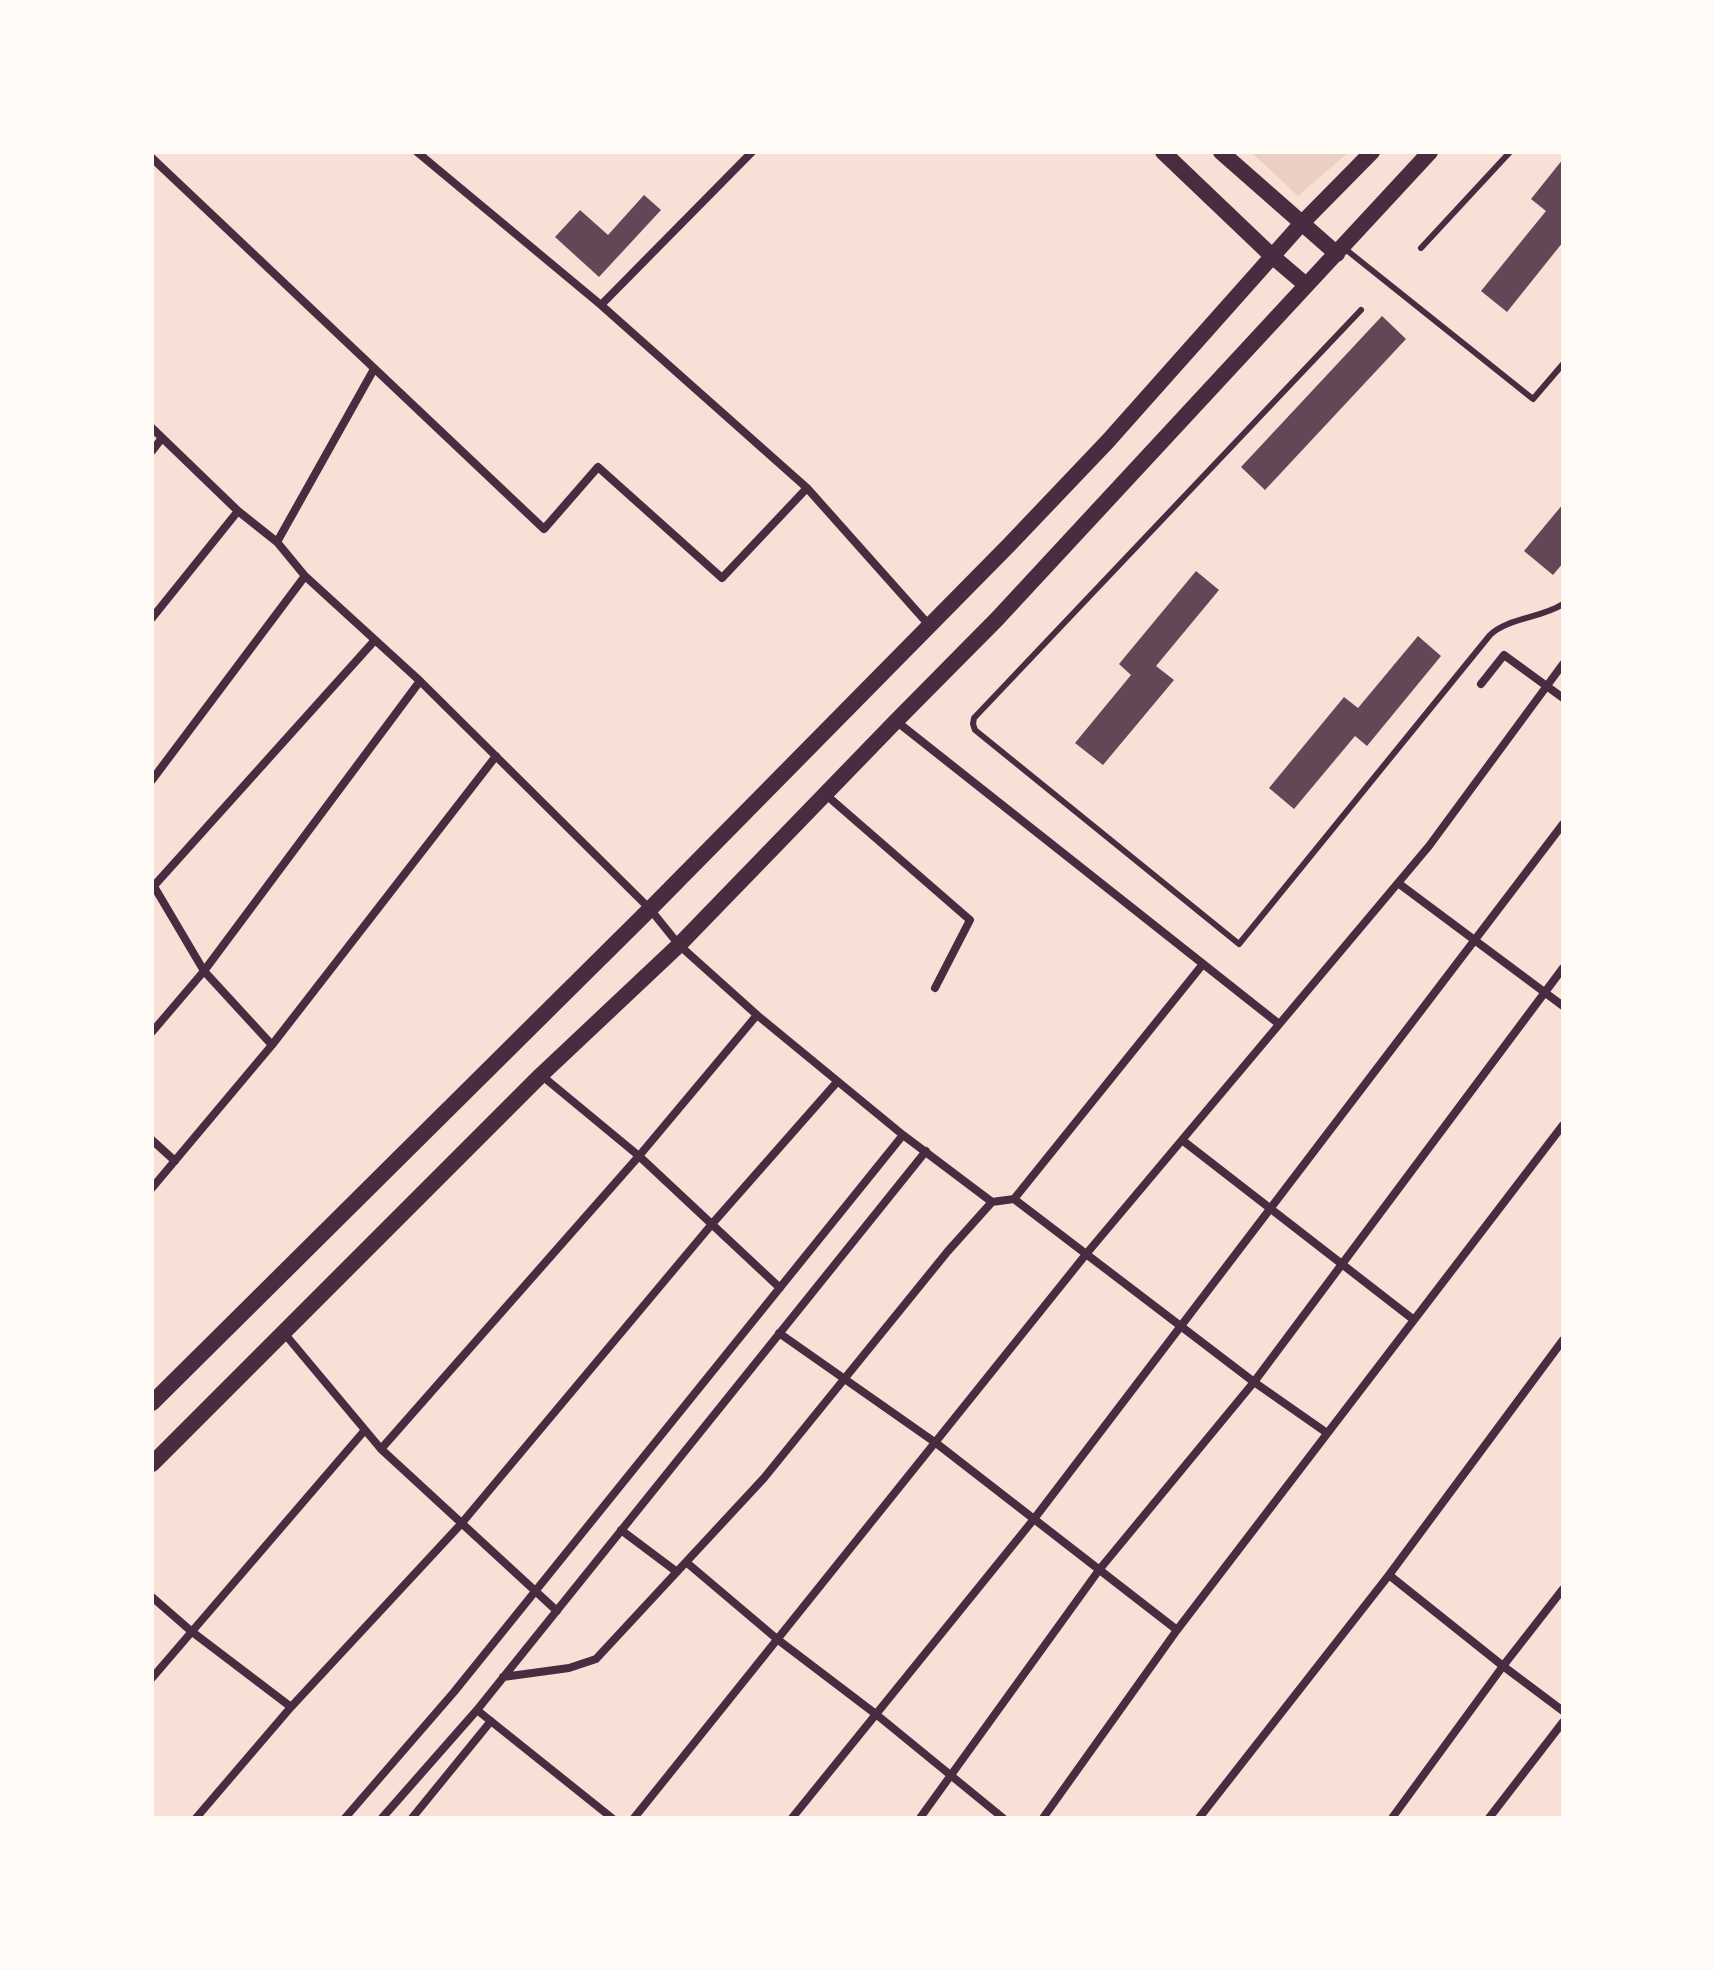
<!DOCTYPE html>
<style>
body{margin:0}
#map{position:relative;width:1715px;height:1970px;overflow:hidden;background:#f7e1d7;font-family:"Fira Sans",sans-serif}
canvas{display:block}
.frame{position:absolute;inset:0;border:154px solid #fffaf5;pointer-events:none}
</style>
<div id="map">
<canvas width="1715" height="1970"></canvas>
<div class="frame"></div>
</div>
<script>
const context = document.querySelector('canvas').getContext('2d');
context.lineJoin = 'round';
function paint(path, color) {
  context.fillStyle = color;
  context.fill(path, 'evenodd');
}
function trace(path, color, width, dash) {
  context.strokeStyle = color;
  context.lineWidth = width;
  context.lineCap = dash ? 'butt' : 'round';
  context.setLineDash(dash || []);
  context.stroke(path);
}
paint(new Path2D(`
 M 1251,152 L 1349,152 L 1298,196 Z`), '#ebcfc5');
paint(new Path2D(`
 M 1563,159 L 1563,242 L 1507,312 L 1481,291 L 1546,211 L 1531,199 Z
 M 644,195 L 661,210 L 599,277 L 555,237 L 580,210 L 608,235 Z
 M 1382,316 L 1406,339 L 1265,490 L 1241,467 Z
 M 1563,504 L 1563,563 L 1553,575 L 1524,551 Z
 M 1196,571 L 1219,590 L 1156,666 L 1174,680 L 1103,765 L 1075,743 L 1131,675 L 1119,664 Z
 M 1418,636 L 1441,656 L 1367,746 L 1355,736 L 1294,809 L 1269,788 L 1344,697 L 1358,708 Z`), '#644757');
trace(new Path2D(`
 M 1344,248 L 1533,399 L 1563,364
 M 1421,248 L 1510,152
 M 1361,310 L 974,718 L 973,724 L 975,730 L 1239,944 L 1490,635 C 1507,618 1542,618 1563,604`), '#4a2c40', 6);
trace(new Path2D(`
 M 417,152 L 601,305 L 807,488 L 929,625
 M 152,158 L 544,529 L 598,467 L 722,578 L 807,488
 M 601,305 L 752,152
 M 152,428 L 238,511 L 277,542 L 305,576 L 420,681 L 650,909 L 679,945 L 757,1015 L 639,1156 L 381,1449
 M 152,451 L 162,438
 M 277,542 L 374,369
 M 152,618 L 238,511
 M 1481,684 L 1504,655 L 1563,698
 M 896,721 L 1279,1024
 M 152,780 L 305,576
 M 825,794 L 970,920 L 935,988
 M 152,883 L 204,971 L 272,1045
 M 1398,883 L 1563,1006
 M 152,888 L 375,640
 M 757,1015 L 903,1135 L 992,1202
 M 152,1032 L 204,971 L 420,681
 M 541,1075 L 639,1156 L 780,1288
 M 152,1140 L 175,1161
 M 1182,1140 L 1414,1320
 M 152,1188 L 272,1045 L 496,756
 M 1014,1199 L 1254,1382 L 1327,1433
 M 284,1333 L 381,1449 L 557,1611
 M 779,1333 L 936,1443 L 1177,1630
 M 621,1530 L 677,1572
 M 686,1562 L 777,1639 L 877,1715 L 1003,1818
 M 1389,1575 L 1503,1666 L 1563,1711
 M 152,1597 L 191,1631 L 291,1707
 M 503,1677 L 569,1668 L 596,1659 L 764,1478 L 948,1251 L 992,1202 L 1014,1199 L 1203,964
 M 152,1678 L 365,1430
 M 477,1710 L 612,1818
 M 196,1818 L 291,1707 L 461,1524 L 712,1224 L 837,1082
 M 345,1818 L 454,1692 L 903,1135
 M 382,1818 L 477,1710 L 926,1151
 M 412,1818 L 491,1721
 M 634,1818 L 1087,1253 L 1429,846 L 1563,664
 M 792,1818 L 1034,1519 L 1563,824
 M 920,1818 L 1099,1570 L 1254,1382 L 1563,968
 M 1043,1818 L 1177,1630 L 1563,1125
 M 1199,1818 L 1389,1575 L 1563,1340
 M 1392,1818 L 1503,1666 L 1563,1589
 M 1489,1818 L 1563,1722`), '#4a2c40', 8);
trace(new Path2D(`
 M 1163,152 L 1272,256 L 1306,285
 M 1221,152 L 1337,254
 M 152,1403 L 650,909 L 1009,545 L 1108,441 L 1301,224 L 1372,152
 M 152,1464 L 541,1075 L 679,945 L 896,721 L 997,619 L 1430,152`), '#4a2c40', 16);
</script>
